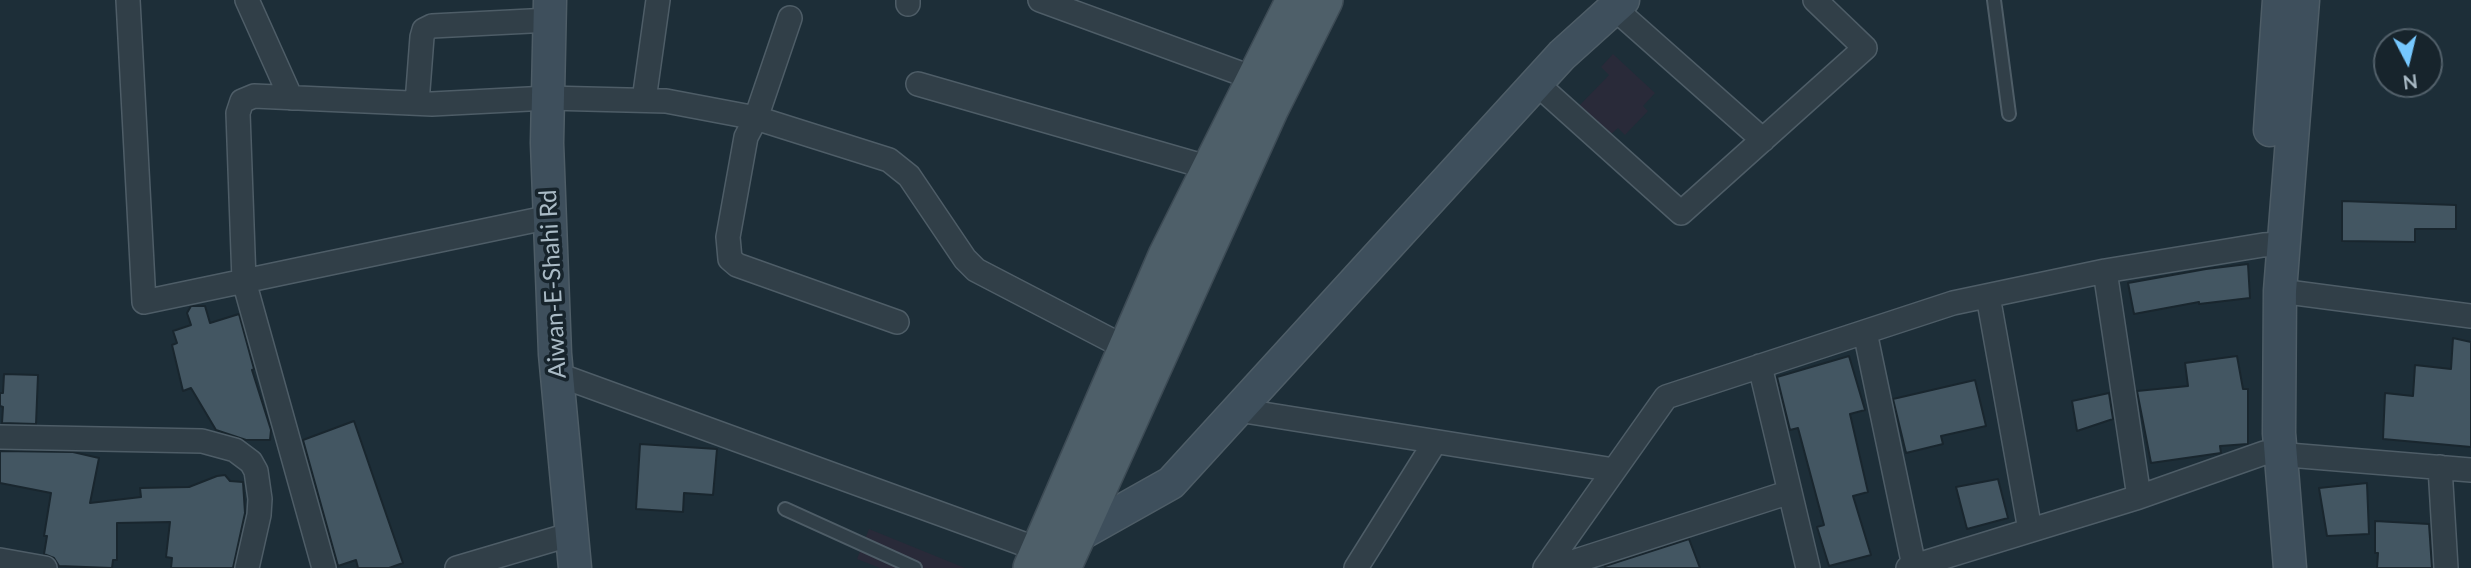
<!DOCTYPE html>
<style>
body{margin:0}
#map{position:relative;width:2471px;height:568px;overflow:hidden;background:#1d2e38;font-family:Lato,sans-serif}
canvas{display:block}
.north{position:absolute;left:2373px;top:28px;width:70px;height:70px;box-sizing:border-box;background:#17242c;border:2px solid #52606a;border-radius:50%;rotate:173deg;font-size:19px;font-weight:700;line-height:28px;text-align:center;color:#aabbc6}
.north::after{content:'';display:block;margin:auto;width:24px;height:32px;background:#76c8ff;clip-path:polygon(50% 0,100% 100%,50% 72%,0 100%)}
</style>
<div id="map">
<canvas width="2471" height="568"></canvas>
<div class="north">N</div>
</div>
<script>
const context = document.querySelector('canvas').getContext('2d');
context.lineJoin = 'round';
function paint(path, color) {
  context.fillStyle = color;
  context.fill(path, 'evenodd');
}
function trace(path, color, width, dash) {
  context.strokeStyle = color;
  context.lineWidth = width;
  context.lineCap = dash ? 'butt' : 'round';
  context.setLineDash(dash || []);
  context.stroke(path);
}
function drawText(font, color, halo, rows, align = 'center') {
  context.font = font + ' Lato,sans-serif';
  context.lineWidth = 7;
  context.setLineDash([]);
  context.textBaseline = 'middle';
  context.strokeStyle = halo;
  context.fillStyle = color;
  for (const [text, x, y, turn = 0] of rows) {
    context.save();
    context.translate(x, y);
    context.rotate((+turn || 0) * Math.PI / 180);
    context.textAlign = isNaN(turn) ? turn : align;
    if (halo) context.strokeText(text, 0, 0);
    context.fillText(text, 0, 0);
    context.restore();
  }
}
paint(new Path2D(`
 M 1613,54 L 1655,93 L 1643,106 L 1648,111 L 1625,135 L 1618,128 L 1610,135 L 1579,106 L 1609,75 L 1601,67 Z
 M 869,529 L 965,568 L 880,568 L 857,559 Z`), '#292a39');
const building = new Path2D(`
 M 2342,201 L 2456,205 L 2456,229 L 2415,229 L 2415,242 L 2342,241 Z
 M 2248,264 L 2250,298 L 2199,304 L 2199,302 L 2134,314 L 2128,283 L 2206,269 Z
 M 191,306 L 205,306 L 210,323 L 239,314 L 254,369 L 252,370 L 271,430 L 270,440 L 246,440 L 216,430 L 191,388 L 183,391 L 172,345 L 177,343 L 173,331 L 191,325 L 187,313 Z
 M 2453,338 L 2471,342 L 2471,447 L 2383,439 L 2385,393 L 2413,396 L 2415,365 L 2451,369 Z
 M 1849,356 L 1865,410 L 1850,414 L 1868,492 L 1853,496 L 1871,555 L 1829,566 L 1817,527 L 1824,525 L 1798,428 L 1790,430 L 1777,377 Z
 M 2237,356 L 2243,389 L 2248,389 L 2248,444 L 2220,446 L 2221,453 L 2151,463 L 2137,391 L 2188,386 L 2185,363 Z
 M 4,374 L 38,375 L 36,424 L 2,423 L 3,407 L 0,406 L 0,393 L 3,393 Z
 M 1975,380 L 1986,426 L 1941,436 L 1943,444 L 1906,453 L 1893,399 Z
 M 2109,393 L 2113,419 L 2077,431 L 2072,401 Z
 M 354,421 L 403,563 L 389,568 L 358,568 L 356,560 L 338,566 L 303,440 Z
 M 640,444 L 717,449 L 713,495 L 684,493 L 683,512 L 636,509 Z
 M 0,451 L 73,452 L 99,458 L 90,503 L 141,497 L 140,488 L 189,487 L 217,476 L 225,475 L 230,481 L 243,482 L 245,513 L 233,568 L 171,568 L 172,558 L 166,557 L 170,522 L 117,523 L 117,560 L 113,560 L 112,568 L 59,566 L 54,558 L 44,554 L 47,536 L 44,536 L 51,493 L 0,483 Z
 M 1998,479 L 2008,518 L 1967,529 L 1956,487 Z
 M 2367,483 L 2369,534 L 2327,536 L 2319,488 Z
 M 2375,521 L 2429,524 L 2432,568 L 2377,568 L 2378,553 L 2375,553 Z
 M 1689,539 L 1700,568 L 1605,568 L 1605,566 Z`);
paint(building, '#435662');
trace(building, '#19262e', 2);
const lane = new Path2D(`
 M 1994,0 L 2009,114
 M 785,509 L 915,568`);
const street = new Path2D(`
 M 128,0 L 144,302 L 550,217
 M 247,0 L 291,98
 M 1040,0 L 1256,79
 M 908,4 L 908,0
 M 1614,8 L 1763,140
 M 790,18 L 756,118 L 746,137 L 728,237 L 730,259 L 737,265 L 897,322
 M 1536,83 L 1681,213 L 1865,48 L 1815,0
 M 918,84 L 1210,168
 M 644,100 L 658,0
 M 417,103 L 422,37 L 424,30 L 432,26 L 550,20
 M 2105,271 L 2139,497
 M 2280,291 L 2471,316
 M 1988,296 L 2030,530
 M 1865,332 L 1914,566
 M 1760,366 L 1808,568
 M 556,374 L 1040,550
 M 1238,410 L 1614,470
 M 0,437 L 202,441 L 235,450 L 251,462 L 256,471 L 260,499 L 259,515 L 247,568
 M 2440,467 L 2446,568
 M 0,560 L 45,568
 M 324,568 L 244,281 L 238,113 L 242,101 L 254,96 L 432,104 L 548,98 L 666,101 L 756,118 L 889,160 L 909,176 L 965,259 L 976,270 L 1126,348
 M 457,568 L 572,534
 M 1356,568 L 1435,442
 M 1545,568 L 1666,397 L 1953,303 L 2105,271 L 2263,245 L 2283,244
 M 1554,568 L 1790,492
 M 1908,568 L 2139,497 L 2264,453 L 2471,470`);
const secondary = new Path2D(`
 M 550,0 L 547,143 L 555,354 L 575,568
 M 2270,130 L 2279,0
 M 1075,537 L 1171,483 L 1562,55 L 1623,0
 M 2290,568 L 2279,433 L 2280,291 L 2303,0`);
const primary = new Path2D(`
 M 1032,568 L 1167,256 L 1295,0
 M 1062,568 L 1270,108 L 1324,0`);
trace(lane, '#4e5d67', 16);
trace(street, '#4e5d67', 26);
trace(secondary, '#4e5d67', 35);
trace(primary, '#3d4b55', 40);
trace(lane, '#313f48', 12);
trace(street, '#313f48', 23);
trace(secondary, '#3e4f5c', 32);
trace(primary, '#4e5f69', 37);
drawText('24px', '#aabbc6', '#17242c', [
 ["Aiwan-E-Shahi Rd",553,284,-93]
]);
</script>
